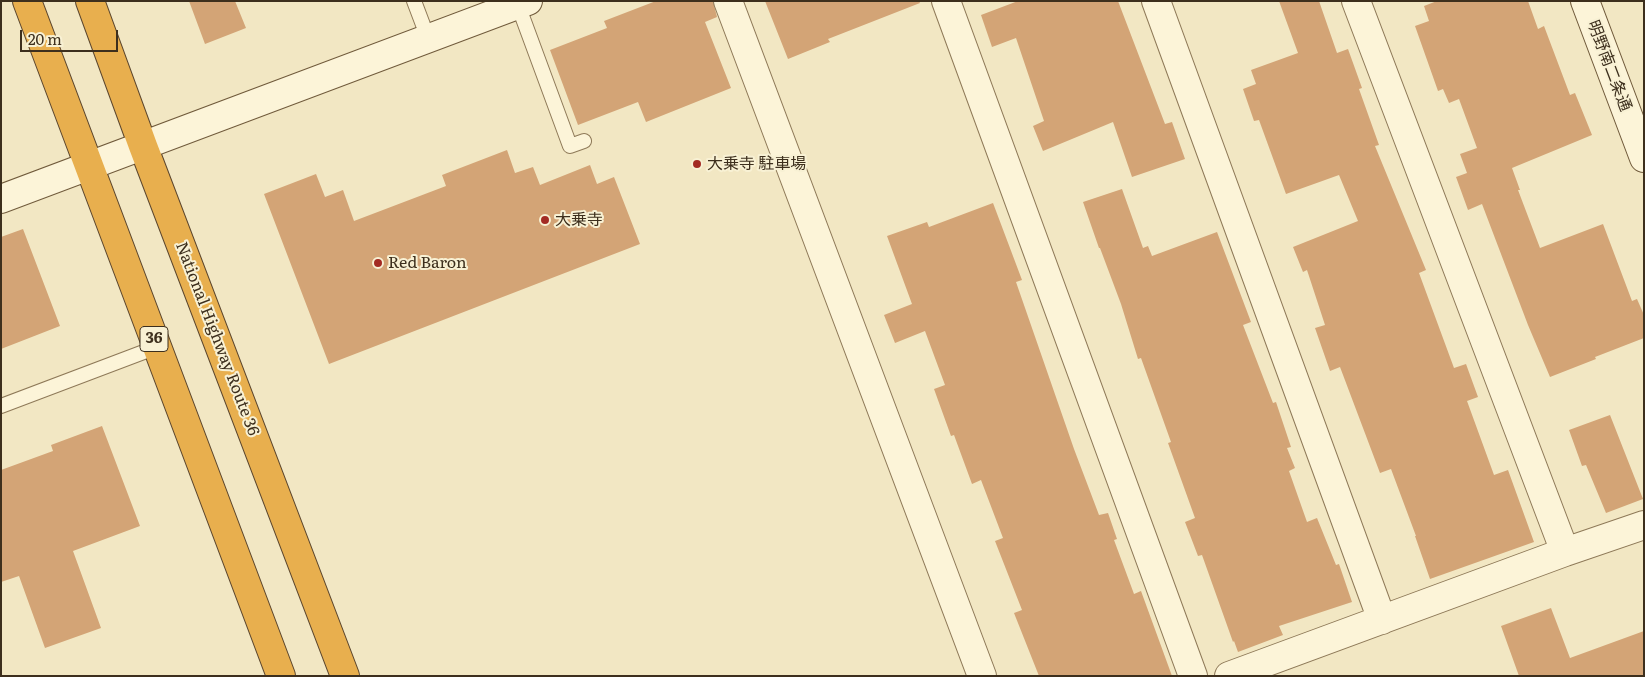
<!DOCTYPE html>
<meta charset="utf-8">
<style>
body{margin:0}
#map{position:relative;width:1645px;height:677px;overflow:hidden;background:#f2e7c3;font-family:Literata,serif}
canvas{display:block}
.frame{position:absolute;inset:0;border:2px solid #3d2f1d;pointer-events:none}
.scale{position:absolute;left:20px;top:30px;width:98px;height:22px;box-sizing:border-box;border:2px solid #3d2f1d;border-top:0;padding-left:6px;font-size:15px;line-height:18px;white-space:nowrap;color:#3d2f1d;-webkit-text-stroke:4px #f8f1d4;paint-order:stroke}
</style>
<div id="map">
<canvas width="1645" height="677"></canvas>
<div class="frame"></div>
<div class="scale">20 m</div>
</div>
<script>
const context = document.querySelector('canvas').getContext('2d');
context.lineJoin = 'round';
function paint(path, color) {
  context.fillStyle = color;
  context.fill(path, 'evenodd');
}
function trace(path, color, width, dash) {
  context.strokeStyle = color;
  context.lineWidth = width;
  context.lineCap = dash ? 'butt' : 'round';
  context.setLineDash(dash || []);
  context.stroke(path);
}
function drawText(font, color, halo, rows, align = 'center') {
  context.font = font + ' Literata,"Noto Sans JP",serif';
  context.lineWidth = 4;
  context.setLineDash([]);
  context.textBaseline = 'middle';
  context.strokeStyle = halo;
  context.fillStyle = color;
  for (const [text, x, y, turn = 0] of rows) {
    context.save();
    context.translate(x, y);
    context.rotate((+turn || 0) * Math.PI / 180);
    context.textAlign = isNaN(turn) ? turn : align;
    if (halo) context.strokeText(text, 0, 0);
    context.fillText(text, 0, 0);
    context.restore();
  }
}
paint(new Path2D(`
 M 189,1 L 235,1 L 246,28 L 205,44 Z
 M 656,1 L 713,1 L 717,17 L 705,22 L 731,88 L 646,122 L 638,102 L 578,125 L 550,50 L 607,28 L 604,21 Z
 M 765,1 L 919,1 L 920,3 L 828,39 L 830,42 L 788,59 Z
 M 1018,1 L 1118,1 L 1165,124 L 1172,122 L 1185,159 L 1132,177 L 1113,122 L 1043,151 L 1033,126 L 1044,121 L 1016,38 L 992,47 L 981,15 Z
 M 1279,1 L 1319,1 L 1337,53 L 1348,49 L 1362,88 L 1359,89 L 1379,145 L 1375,146 L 1426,270 L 1419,273 L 1454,368 L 1466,364 L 1478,397 L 1467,401 L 1494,475 L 1508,470 L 1534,542 L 1430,579 L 1415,536 L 1416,536 L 1391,469 L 1380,473 L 1340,367 L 1330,371 L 1315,328 L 1325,325 L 1307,270 L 1303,272 L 1293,247 L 1358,221 L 1339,175 L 1286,194 L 1259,120 L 1254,121 L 1243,89 L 1256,84 L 1251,70 L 1298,53 Z
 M 1437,1 L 1528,1 L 1538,29 L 1544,26 L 1570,95 L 1575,93 L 1592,135 L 1512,168 L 1520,190 L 1518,190 L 1540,248 L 1603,224 L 1632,301 L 1637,299 L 1644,315 L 1644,338 L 1595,357 L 1596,359 L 1550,377 L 1528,325 L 1482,204 L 1468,210 L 1456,177 L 1467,173 L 1460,154 L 1477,148 L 1459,99 L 1449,103 L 1443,89 L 1438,91 L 1415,26 L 1429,21 L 1424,6 Z
 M 507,150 L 515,173 L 533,167 L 540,185 L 590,165 L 597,184 L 614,177 L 640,244 L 329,364 L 264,194 L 316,174 L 325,197 L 343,190 L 354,221 L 446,186 L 442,175 Z
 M 1122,189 L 1143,248 L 1148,246 L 1152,256 L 1217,232 L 1251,322 L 1243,325 L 1273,403 L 1276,402 L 1291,447 L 1287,448 L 1295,468 L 1289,471 L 1307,522 L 1317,518 L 1336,565 L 1339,564 L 1352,602 L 1279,626 L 1283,635 L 1238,652 L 1234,641 L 1233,642 L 1202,555 L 1198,556 L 1185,522 L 1195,518 L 1168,443 L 1171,442 L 1141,358 L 1138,359 L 1121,304 L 1100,248 L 1099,248 L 1083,202 Z
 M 993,203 L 1022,280 L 1016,282 L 1074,449 L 1099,515 L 1108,513 L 1117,539 L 1114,540 L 1134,594 L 1141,591 L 1172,676 L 1039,676 L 1014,613 L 1022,610 L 995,541 L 1003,538 L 981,480 L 972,484 L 954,435 L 951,436 L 934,389 L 945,385 L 925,331 L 895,343 L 884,315 L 912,304 L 887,236 L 927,222 L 929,227 Z
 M 23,229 L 60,326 L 1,349 L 1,237 Z
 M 1610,415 L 1643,499 L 1606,513 L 1586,465 L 1582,466 L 1569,430 Z
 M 102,426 L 140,526 L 73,551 L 101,628 L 45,648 L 19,576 L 1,582 L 1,470 L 53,451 L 51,445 Z
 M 1551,608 L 1570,658 L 1644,631 L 1644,676 L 1519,676 L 1501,626 Z`), '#d3a476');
const lane = new Path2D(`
 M 414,1 L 428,38
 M 518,5 L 570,146 L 584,141
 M 1,406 L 157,347`);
const street = new Path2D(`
 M 728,1 L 982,676
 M 946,1 L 1193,676
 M 1156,1 L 1382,620
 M 1356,1 L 1565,552
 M 1229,676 L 1565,552 L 1644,525`);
const secondary = new Path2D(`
 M 1585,1 L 1644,158
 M 1,199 L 528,1`);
const highway = new Path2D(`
 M 27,1 L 281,676
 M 90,1 L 143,146 L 345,676`);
trace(lane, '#8e7958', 16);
trace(street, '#8e7958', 30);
trace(secondary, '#705a3b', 30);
trace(highway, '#5c462d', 30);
trace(lane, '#fcf4d8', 14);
trace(street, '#fcf4d8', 28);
trace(secondary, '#fcf4d8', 28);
trace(highway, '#e8af4e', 28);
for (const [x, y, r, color] of [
 [697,164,5,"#a32b23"],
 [545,220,5,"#a32b23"],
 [378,263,5,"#a32b23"]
]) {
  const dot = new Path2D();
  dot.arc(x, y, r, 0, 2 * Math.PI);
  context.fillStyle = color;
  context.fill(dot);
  trace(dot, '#f8f1d4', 2);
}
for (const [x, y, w] of [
 [154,339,28]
]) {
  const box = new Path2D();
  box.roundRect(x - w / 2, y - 12.5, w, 25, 4);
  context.fillStyle = '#f8f1d4';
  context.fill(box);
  trace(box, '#3d2f1d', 1);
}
drawText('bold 15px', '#3d2f1d', null, [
 ["36",154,339]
]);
drawText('16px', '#3d2f1d', '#f8f1d4', [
 ["明野南二条通",1609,66,69],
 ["National Highway Route 36",217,339,69]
]);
drawText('16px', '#3d2f1d', '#f8f1d4', [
 ["大乗寺 駐車場",707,164],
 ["大乗寺",555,220],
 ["Red Baron",388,263]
], 'left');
</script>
